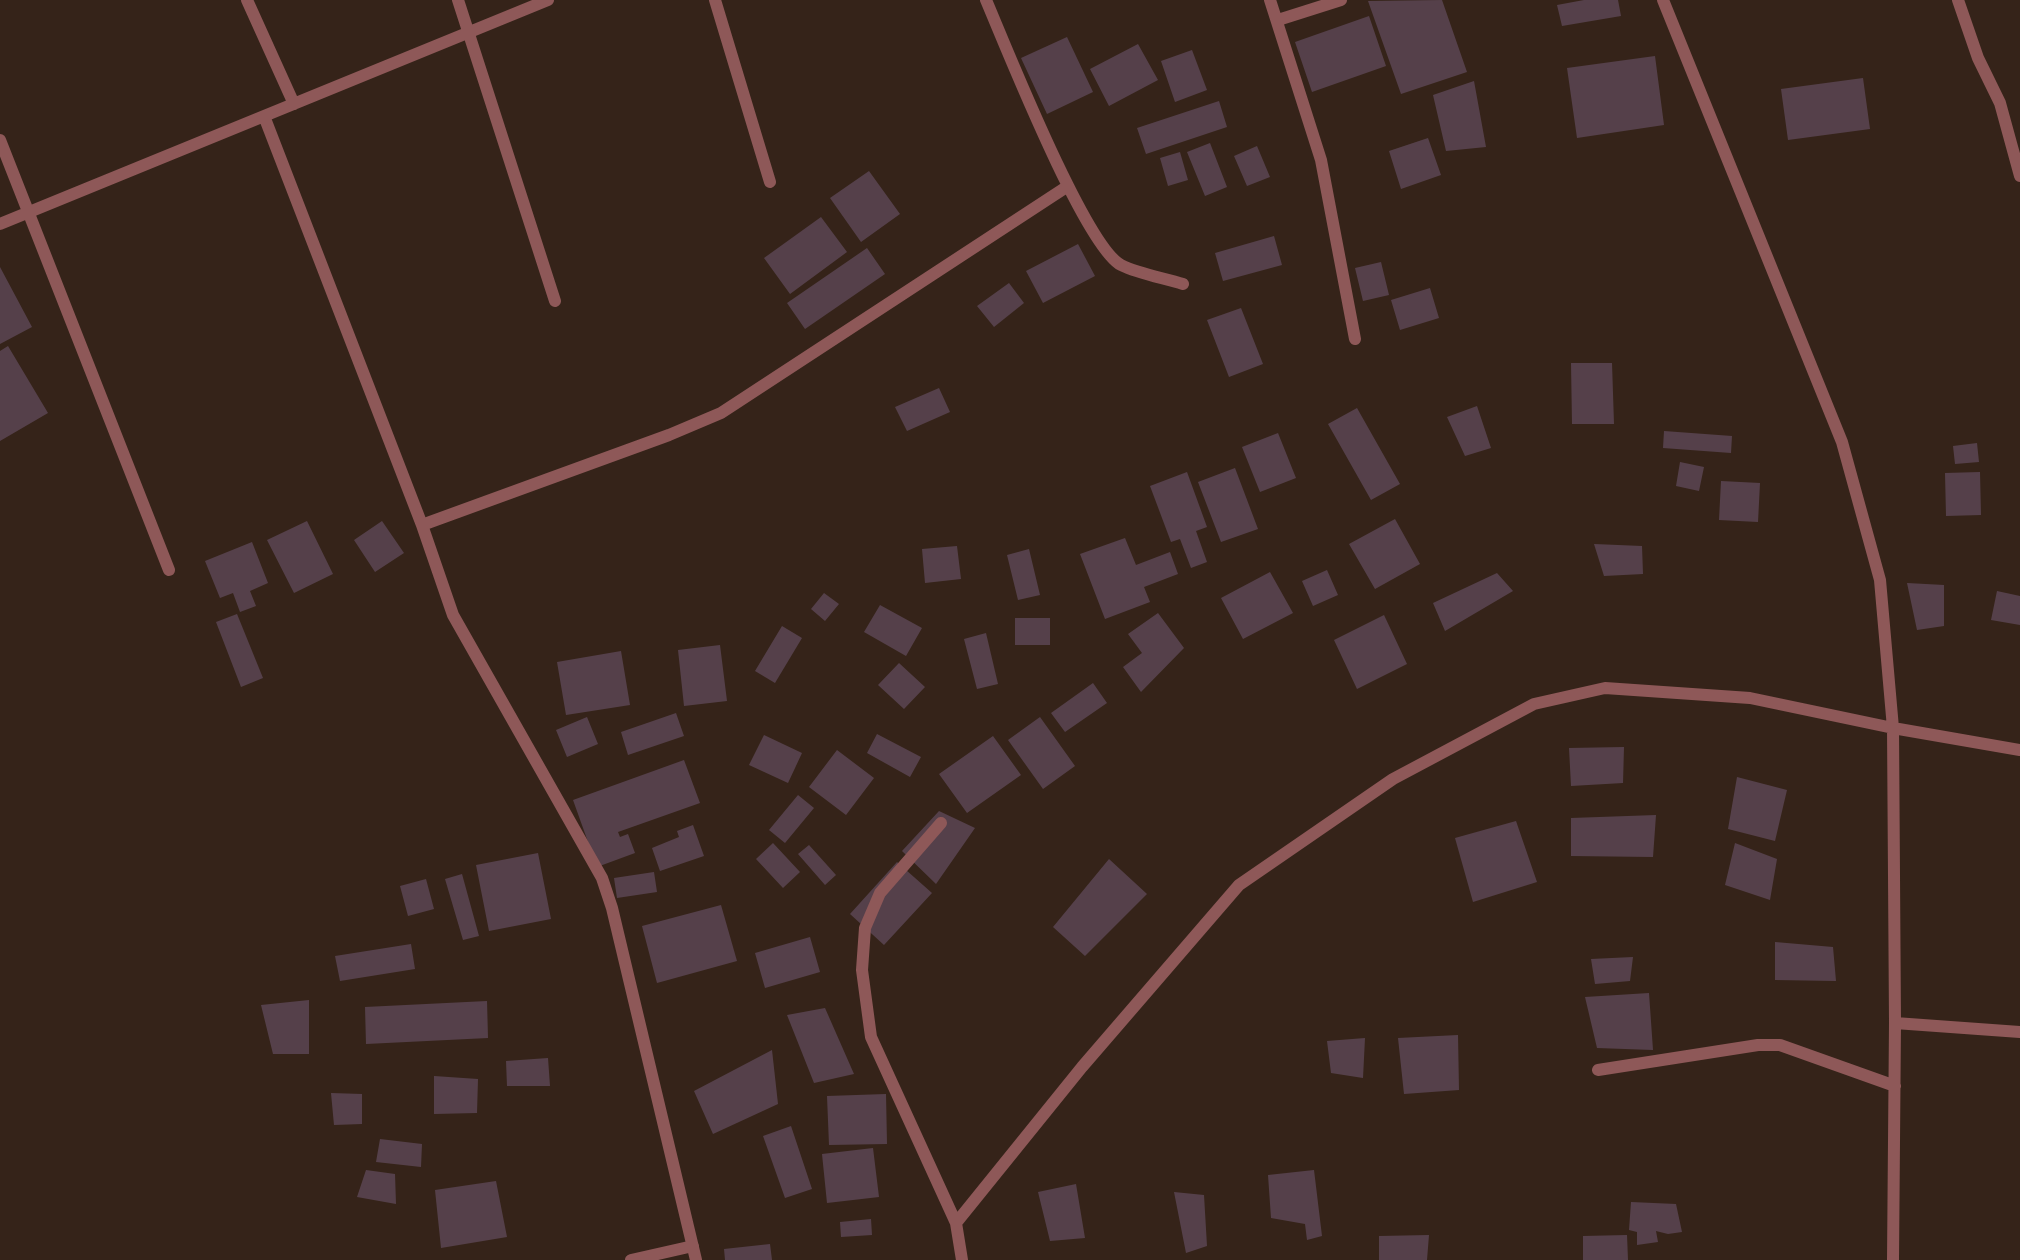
<!DOCTYPE html>
<style>
body{margin:0}
canvas{display:block;background:#352319}
</style>
<canvas width="2020" height="1260"></canvas>
<script>
const context = document.querySelector('canvas').getContext('2d');
context.lineJoin = 'round';
function paint(path, color) {
  context.fillStyle = color;
  context.fill(path, 'evenodd');
}
function trace(path, color, width, dash) {
  context.strokeStyle = color;
  context.lineWidth = width;
  context.lineCap = dash ? 'butt' : 'round';
  context.setLineDash(dash || []);
  context.stroke(path);
}
paint(new Path2D(`
 M 1442,0 L 1467,72 L 1401,94 L 1368,1 Z
 M 1584,0 L 1618,0 L 1621,16 L 1562,26 L 1557,5 Z
 M 1369,16 L 1386,66 L 1312,92 L 1295,42 Z
 M 1067,37 L 1093,92 L 1047,114 L 1021,58 Z
 M 1138,44 L 1158,80 L 1109,106 L 1090,69 Z
 M 1192,50 L 1207,90 L 1175,102 L 1161,61 Z
 M 1655,56 L 1664,125 L 1577,138 L 1567,68 Z
 M 1863,78 L 1870,129 L 1788,140 L 1781,89 Z
 M 1474,81 L 1486,147 L 1446,151 L 1433,95 Z
 M 1219,101 L 1227,127 L 1146,154 L 1137,128 Z
 M 1428,138 L 1441,175 L 1401,189 L 1389,151 Z
 M 1210,143 L 1227,187 L 1205,196 L 1187,152 Z
 M 1257,146 L 1270,177 L 1247,186 L 1234,156 Z
 M 1180,152 L 1188,180 L 1168,186 L 1160,158 Z
 M 869,171 L 900,214 L 861,242 L 830,198 Z
 M 821,217 L 847,252 L 790,294 L 764,258 Z
 M 1274,236 L 1282,265 L 1223,281 L 1215,253 Z
 M 1078,244 L 1095,276 L 1043,303 L 1026,271 Z
 M 867,248 L 885,274 L 805,329 L 787,303 Z
 M 1381,262 L 1389,295 L 1363,301 L 1355,268 Z
 M 0,267 L 32,327 L 0,344 Z
 M 1009,283 L 1024,303 L 994,327 L 977,306 Z
 M 1430,288 L 1439,318 L 1400,330 L 1391,300 Z
 M 1241,308 L 1263,364 L 1229,377 L 1207,320 Z
 M 8,346 L 48,413 L 0,441 L 0,351 Z
 M 1571,363 L 1612,363 L 1614,424 L 1572,424 Z
 M 939,388 L 950,412 L 907,431 L 895,407 Z
 M 1477,406 L 1491,448 L 1465,456 L 1447,417 Z
 M 1357,408 L 1400,484 L 1371,500 L 1328,424 Z
 M 1664,431 L 1732,436 L 1731,453 L 1663,448 Z
 M 1278,433 L 1296,478 L 1260,492 L 1242,447 Z
 M 1977,443 L 1979,462 L 1955,464 L 1953,446 Z
 M 1680,462 L 1704,467 L 1699,491 L 1676,486 Z
 M 1235,468 L 1258,529 L 1221,542 L 1198,482 Z
 M 1187,472 L 1207,527 L 1196,531 L 1207,562 L 1191,568 L 1180,539 L 1171,542 L 1150,486 Z
 M 1980,472 L 1981,515 L 1946,516 L 1945,473 Z
 M 1721,481 L 1760,483 L 1758,522 L 1719,520 Z
 M 1395,519 L 1420,564 L 1375,589 L 1349,544 Z
 M 307,521 L 333,574 L 294,593 L 267,540 Z
 M 382,521 L 404,553 L 375,572 L 354,540 Z
 M 1125,538 L 1136,565 L 1170,552 L 1178,574 L 1144,587 L 1150,602 L 1105,619 L 1080,554 Z
 M 252,542 L 268,583 L 250,591 L 256,606 L 240,612 L 233,593 L 220,598 L 205,561 Z
 M 1594,544 L 1642,546 L 1643,574 L 1604,576 Z
 M 957,546 L 961,579 L 925,583 L 922,549 Z
 M 1029,549 L 1040,595 L 1018,600 L 1007,555 Z
 M 1327,570 L 1338,595 L 1313,606 L 1302,581 Z
 M 1270,572 L 1293,613 L 1243,639 L 1221,598 Z
 M 1497,573 L 1513,591 L 1445,631 L 1433,603 Z
 M 1907,583 L 1944,585 L 1944,626 L 1917,630 Z
 M 1997,591 L 2020,596 L 2020,625 L 1991,620 Z
 M 824,593 L 839,604 L 825,621 L 811,609 Z
 M 880,605 L 922,628 L 906,656 L 864,632 Z
 M 1158,613 L 1184,648 L 1141,692 L 1123,667 L 1142,653 L 1128,634 Z
 M 237,614 L 263,678 L 241,687 L 216,622 Z
 M 1384,615 L 1407,664 L 1357,689 L 1334,640 Z
 M 1015,618 L 1050,618 L 1050,645 L 1015,645 Z
 M 782,626 L 802,638 L 775,683 L 755,671 Z
 M 986,633 L 998,684 L 977,689 L 964,639 Z
 M 720,645 L 727,701 L 684,706 L 678,650 Z
 M 621,651 L 630,705 L 566,715 L 557,662 Z
 M 899,663 L 925,687 L 904,709 L 878,685 Z
 M 1093,683 L 1107,703 L 1065,732 L 1051,713 Z
 M 676,713 L 684,736 L 628,755 L 621,732 Z
 M 587,717 L 598,744 L 567,757 L 556,730 Z
 M 1040,717 L 1075,766 L 1043,789 L 1008,740 Z
 M 877,734 L 921,757 L 910,777 L 867,753 Z
 M 764,735 L 802,753 L 788,783 L 749,765 Z
 M 993,736 L 1021,775 L 967,813 L 939,774 Z
 M 1624,747 L 1623,783 L 1571,786 L 1569,748 Z
 M 837,750 L 874,778 L 846,815 L 809,787 Z
 M 684,760 L 700,803 L 618,832 L 620,837 L 628,834 L 635,853 L 597,867 L 573,800 Z
 M 1737,777 L 1787,790 L 1775,841 L 1728,829 Z
 M 798,795 L 814,808 L 785,843 L 769,830 Z
 M 939,811 L 975,828 L 936,884 L 902,851 Z
 M 1656,815 L 1653,857 L 1571,856 L 1571,818 Z
 M 1516,821 L 1537,882 L 1473,902 L 1455,838 Z
 M 693,825 L 704,856 L 660,871 L 652,848 L 679,837 L 677,831 Z
 M 773,843 L 800,872 L 783,888 L 756,859 Z
 M 1735,843 L 1777,859 L 1770,900 L 1725,885 Z
 M 809,845 L 836,875 L 825,885 L 798,854 Z
 M 538,853 L 551,919 L 489,931 L 476,865 Z
 M 1109,859 L 1147,894 L 1085,956 L 1053,927 Z
 M 897,862 L 932,893 L 884,945 L 850,914 Z
 M 654,872 L 657,892 L 617,898 L 614,878 Z
 M 462,874 L 479,936 L 463,940 L 445,879 Z
 M 426,879 L 434,909 L 408,916 L 400,886 Z
 M 721,905 L 737,961 L 657,983 L 642,926 Z
 M 810,937 L 820,972 L 765,988 L 755,953 Z
 M 1775,942 L 1833,947 L 1836,981 L 1775,980 Z
 M 411,944 L 415,969 L 340,981 L 335,956 Z
 M 1633,957 L 1630,981 L 1595,984 L 1591,959 Z
 M 1649,993 L 1653,1050 L 1597,1048 L 1585,997 Z
 M 309,1000 L 309,1054 L 273,1054 L 261,1005 Z
 M 487,1001 L 488,1038 L 366,1044 L 365,1007 Z
 M 825,1008 L 854,1074 L 814,1083 L 787,1015 Z
 M 1458,1035 L 1459,1090 L 1404,1094 L 1398,1038 Z
 M 1365,1038 L 1363,1078 L 1331,1073 L 1327,1041 Z
 M 772,1050 L 778,1104 L 713,1134 L 694,1091 Z
 M 548,1058 L 550,1086 L 507,1086 L 506,1061 Z
 M 434,1076 L 478,1079 L 477,1113 L 434,1114 Z
 M 331,1093 L 362,1094 L 362,1124 L 334,1125 Z
 M 886,1094 L 887,1144 L 829,1145 L 827,1096 Z
 M 791,1126 L 812,1189 L 785,1198 L 763,1136 Z
 M 380,1139 L 422,1144 L 421,1167 L 376,1162 Z
 M 873,1148 L 879,1197 L 827,1203 L 822,1154 Z
 M 366,1170 L 395,1174 L 396,1204 L 357,1197 Z
 M 1314,1170 L 1322,1236 L 1307,1240 L 1305,1224 L 1271,1218 L 1268,1175 Z
 M 496,1181 L 507,1237 L 441,1248 L 435,1190 Z
 M 1076,1184 L 1085,1238 L 1050,1241 L 1038,1192 Z
 M 1174,1192 L 1204,1195 L 1207,1246 L 1186,1253 Z
 M 1631,1202 L 1676,1204 L 1682,1232 L 1668,1234 L 1656,1231 L 1658,1242 L 1637,1245 L 1637,1232 L 1629,1230 Z
 M 871,1219 L 872,1235 L 841,1237 L 840,1222 Z
 M 1429,1235 L 1427,1260 L 1379,1260 L 1379,1236 Z
 M 1627,1235 L 1628,1260 L 1583,1260 L 1583,1236 Z
 M 770,1244 L 772,1260 L 725,1260 L 724,1249 Z`), '#55404a');
trace(new Path2D(`
 M 247,0 L 294,104
 M 458,0 L 555,301
 M 715,0 L 770,182
 M 986,0 C 1006,47 1085,246 1121,265 C 1139,274 1164,278 1183,284
 M 1270,0 L 1321,160 L 1355,339
 M 1663,0 L 1842,442 L 1880,580 L 1893,728 L 1895,1023 L 1893,1260
 M 1958,0 L 1978,58 L 2000,103 L 2020,176
 M 1278,20 L 1341,0
 M 264,116 L 422,525 L 453,615 L 602,878 L 612,908 L 696,1260
 M 0,140 L 169,570
 M 0,224 L 548,0
 M 422,525 L 669,435 L 721,413 L 1068,186
 M 941,823 L 880,893 L 865,928 L 862,970 L 871,1037 L 956,1223 L 962,1260
 M 1895,1023 L 2020,1032
 M 1598,1070 L 1758,1045 L 1780,1045 L 1895,1086
 M 956,1223 L 1082,1067 L 1239,885 L 1393,779 L 1534,704 L 1605,688 L 1750,698 L 1893,728 L 2020,750
 M 631,1260 L 693,1246`), '#8e5858', 12);
</script>
